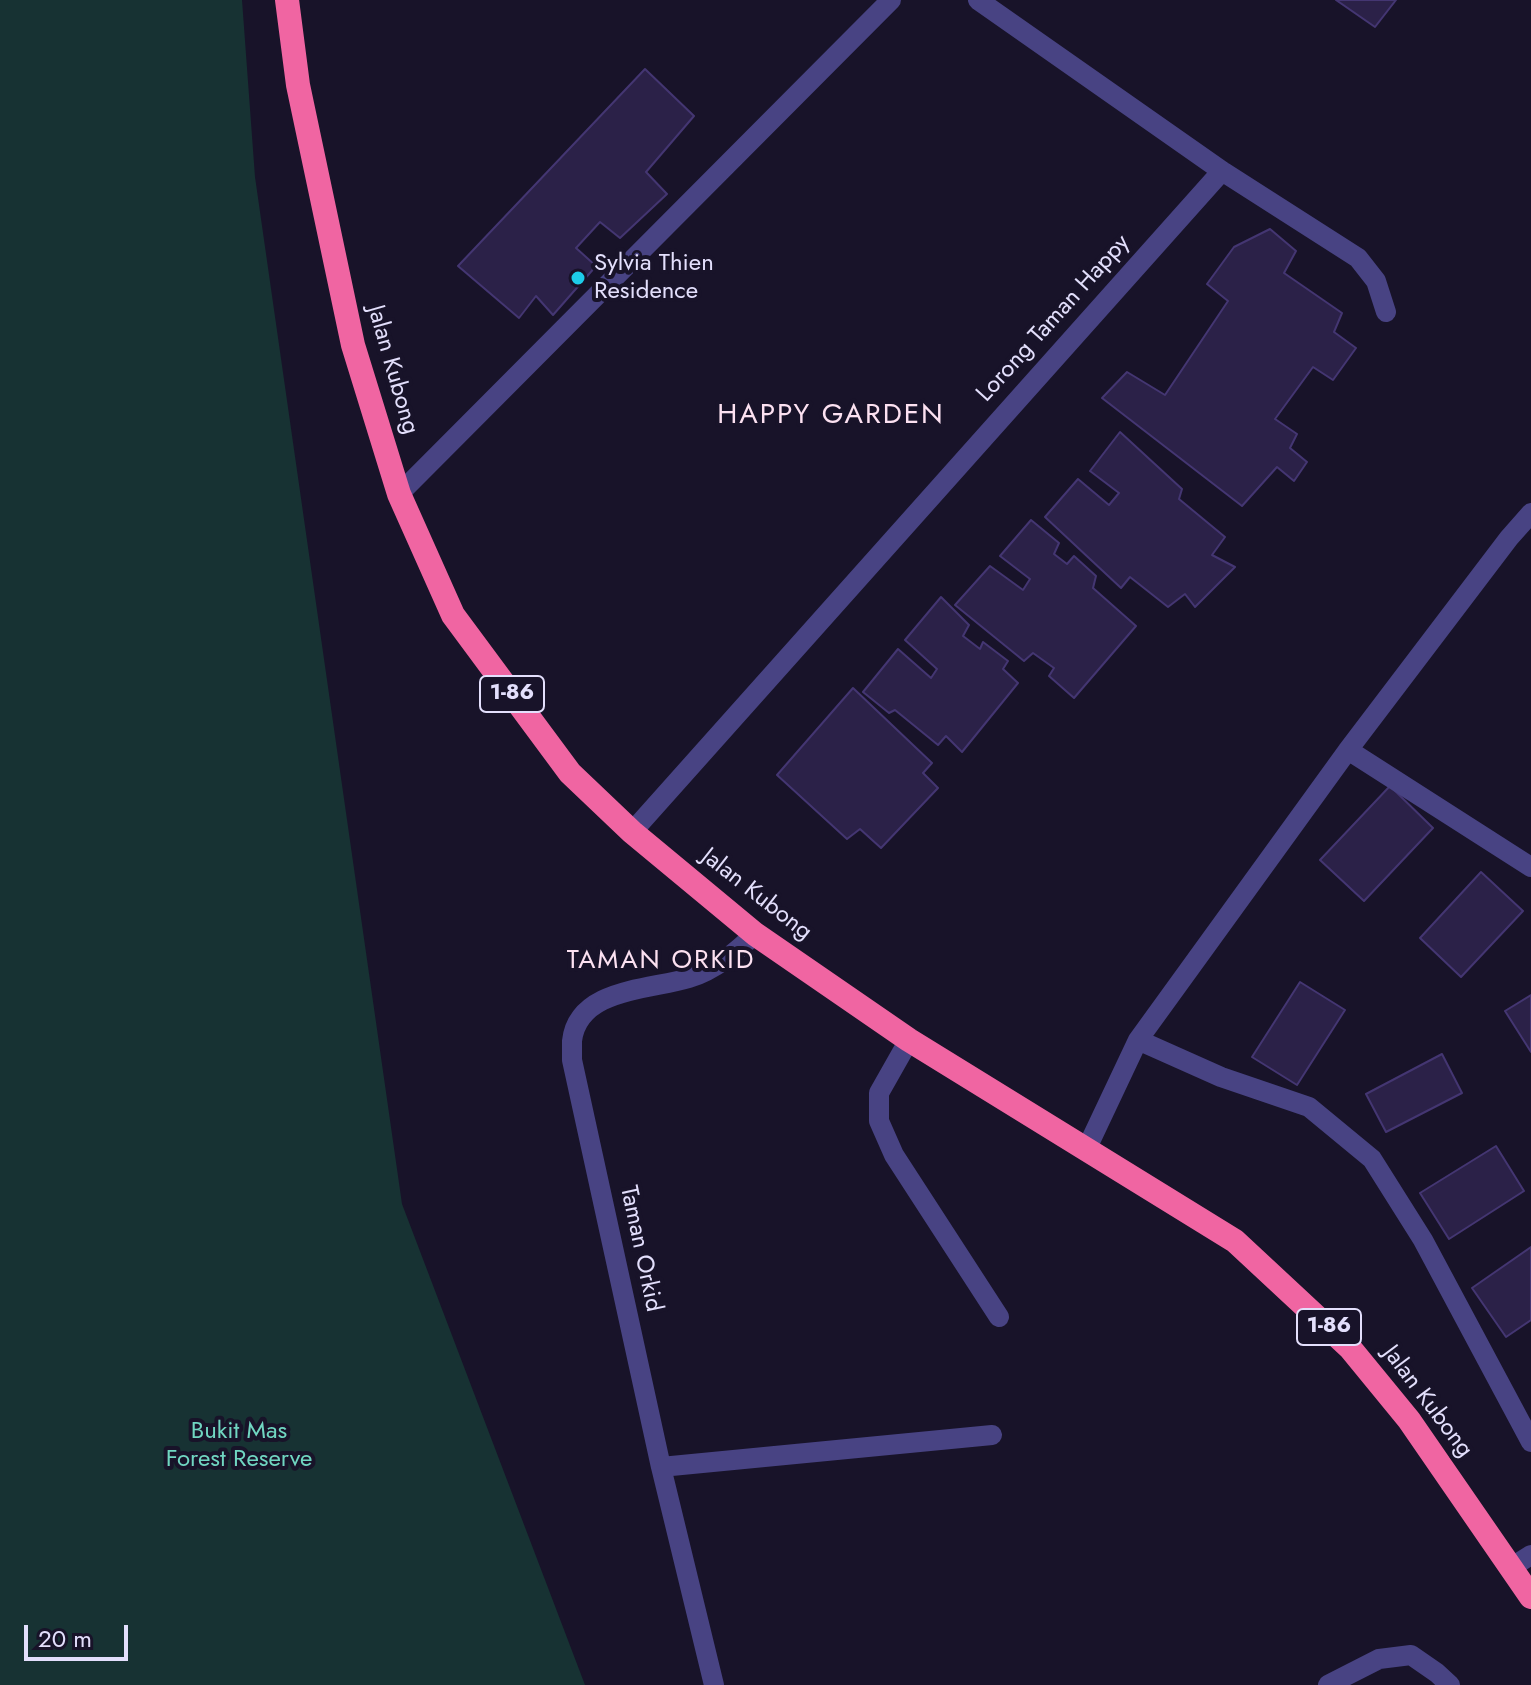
<!DOCTYPE html>
<style>
body{margin:0}
#map{position:relative;width:1531px;height:1685px;overflow:hidden;background:#181329;font-family:Jost,sans-serif}
canvas{display:block}
.scale{position:absolute;left:24px;top:1625px;width:104px;height:36px;box-sizing:border-box;border:4px solid #e3dffc;border-top:0;padding-left:10px;font-size:24px;line-height:28px;white-space:nowrap;color:#e3dffc;-webkit-text-stroke:6px #181329;paint-order:stroke}
</style>
<div id="map">
<canvas width="1531" height="1685"></canvas>
<div class="scale">20 m</div>
</div>
<script>
const context = document.querySelector('canvas').getContext('2d');
context.lineJoin = 'round';
function paint(path, color) {
  context.fillStyle = color;
  context.fill(path, 'evenodd');
}
function trace(path, color, width, dash) {
  context.strokeStyle = color;
  context.lineWidth = width;
  context.lineCap = dash ? 'butt' : 'round';
  context.setLineDash(dash || []);
  context.stroke(path);
}
function drawText(font, color, halo, rows, align = 'center') {
  context.font = font + ' Jost,sans-serif';
  context.lineWidth = 8;
  context.setLineDash([]);
  context.textBaseline = 'middle';
  context.strokeStyle = halo;
  context.fillStyle = color;
  for (const [text, x, y, turn = 0] of rows) {
    context.save();
    context.translate(x, y);
    context.rotate((+turn || 0) * Math.PI / 180);
    context.textAlign = isNaN(turn) ? turn : align;
    if (halo) context.strokeText(text, 0, 0);
    context.fillText(text, 0, 0);
    context.restore();
  }
}
paint(new Path2D(`
 M 0,0 L 242,0 L 255,177 L 402,1204 L 585,1685 L 0,1685 Z`), '#173233');
const building = new Path2D(`
 M 1336,0 L 1396,0 L 1375,27 Z
 M 645,69 L 694,116 L 646,172 L 667,194 L 620,238 L 600,222 L 576,248 L 596,266 L 553,315 L 536,296 L 519,318 L 458,266 Z
 M 1270,229 L 1296,251 L 1284,273 L 1342,313 L 1334,332 L 1356,348 L 1333,380 L 1313,367 L 1275,419 L 1297,434 L 1290,448 L 1307,462 L 1294,481 L 1277,467 L 1242,506 L 1102,398 L 1127,372 L 1165,395 L 1228,301 L 1207,284 L 1234,247 Z
 M 1120,432 L 1182,489 L 1179,499 L 1225,537 L 1212,555 L 1235,567 L 1195,607 L 1185,594 L 1168,607 L 1130,577 L 1121,588 L 1045,517 L 1078,479 L 1109,505 L 1119,493 L 1090,471 Z
 M 1031,520 L 1059,543 L 1054,554 L 1067,564 L 1074,556 L 1096,576 L 1093,588 L 1136,626 L 1074,698 L 1049,676 L 1054,668 L 1033,653 L 1024,661 L 955,605 L 990,566 L 1023,590 L 1030,579 L 1000,556 Z
 M 941,597 L 969,625 L 963,636 L 980,649 L 983,642 L 1008,661 L 1003,669 L 1018,683 L 962,752 L 946,736 L 938,745 L 895,710 L 889,713 L 863,692 L 898,649 L 931,678 L 937,669 L 905,640 Z
 M 853,688 L 932,763 L 923,773 L 938,788 L 881,848 L 860,829 L 847,839 L 777,775 Z
 M 1390,786 L 1433,828 L 1364,901 L 1320,860 Z
 M 1481,872 L 1523,911 L 1461,977 L 1420,938 Z
 M 1300,982 L 1345,1010 L 1297,1085 L 1252,1057 Z
 M 1531,995 L 1531,1052 L 1505,1011 Z
 M 1442,1054 L 1462,1093 L 1386,1132 L 1366,1094 Z
 M 1496,1146 L 1524,1191 L 1449,1239 L 1420,1193 Z
 M 1531,1247 L 1531,1320 L 1506,1337 L 1472,1288 Z`);
paint(building, '#2b2148');
trace(building, '#443672', 2);
trace(new Path2D(`
 M 1222,171 L 1358,258 L 1376,281 L 1386,312
 M 399,494 L 891,0
 M 1348,750 L 1531,867
 M 632,832 L 1222,171 L 978,0
 M 909,1040 L 879,1093 L 879,1121 L 894,1155 L 999,1317
 M 1138,1040 L 1221,1077 L 1309,1107 L 1372,1159 L 1423,1240 L 1531,1442
 M 1087,1148 L 1138,1040 L 1348,750 L 1509,538 L 1531,513
 M 661,1467 L 992,1435
 M 1512,1567 L 1531,1555
 M 714,1685 L 661,1467 L 572,1060 C 572,1054 572,1047 572,1041 C 578,988 650,990 689,978 C 715,970 736,952 755,934
 M 1328,1685 L 1379,1659 L 1411,1655 L 1437,1673 L 1450,1685`), '#484383', 20);
trace(new Path2D(`
 M 287,0 L 298,85 L 353,345 L 399,494 L 453,615 L 570,773 L 632,832 L 755,934 L 909,1040 L 1235,1241 L 1350,1348 L 1409,1420 L 1531,1597`), '#f065a2', 24);
for (const [x, y, r, color] of [
 [578,278,8,"#1dcce9"]
]) {
  const dot = new Path2D();
  dot.arc(x, y, r, 0, 2 * Math.PI);
  context.fillStyle = color;
  context.fill(dot);
  trace(dot, '#181329', 3);
}
for (const [x, y, w] of [
 [512,694,64],
 [1329,1327,64]
]) {
  const box = new Path2D();
  box.roundRect(x - w / 2, y - 18, w, 36, 6);
  context.fillStyle = '#181329';
  context.fill(box);
  trace(box, '#e3dffc', 2);
}
drawText('bold 22px', '#e3dffc', null, [
 ["1-86",512,694],
 ["1-86",1329,1327]
]);
drawText('24px', '#e3dffc', '#181329', [
 ["Sylvia Thien",594,264],
 ["Residence",594,292]
], 'left');
drawText('24px', '#e3dffc', '#181329', [
 ["Lorong Taman Happy",1054,319,-48],
 ["Jalan Kubong",392,370,74],
 ["Jalan Kubong",756,895,38],
 ["Taman Orkid",640,1249,78],
 ["Jalan Kubong",1427,1402,53]
]);
drawText('24px', '#70d6c1', '#181329', [
 ["Bukit Mas",239,1432],
 ["Forest Reserve",239,1460]
]);
context.letterSpacing = '2px';
drawText('26px', '#fce1f1', '#181329', [
 ["TAMAN ORKID",661,962]
]);
context.letterSpacing = '0px';
context.letterSpacing = '2px';
drawText('28px', '#fce1f1', '#181329', [
 ["HAPPY GARDEN",831,416]
]);
context.letterSpacing = '0px';
</script>
